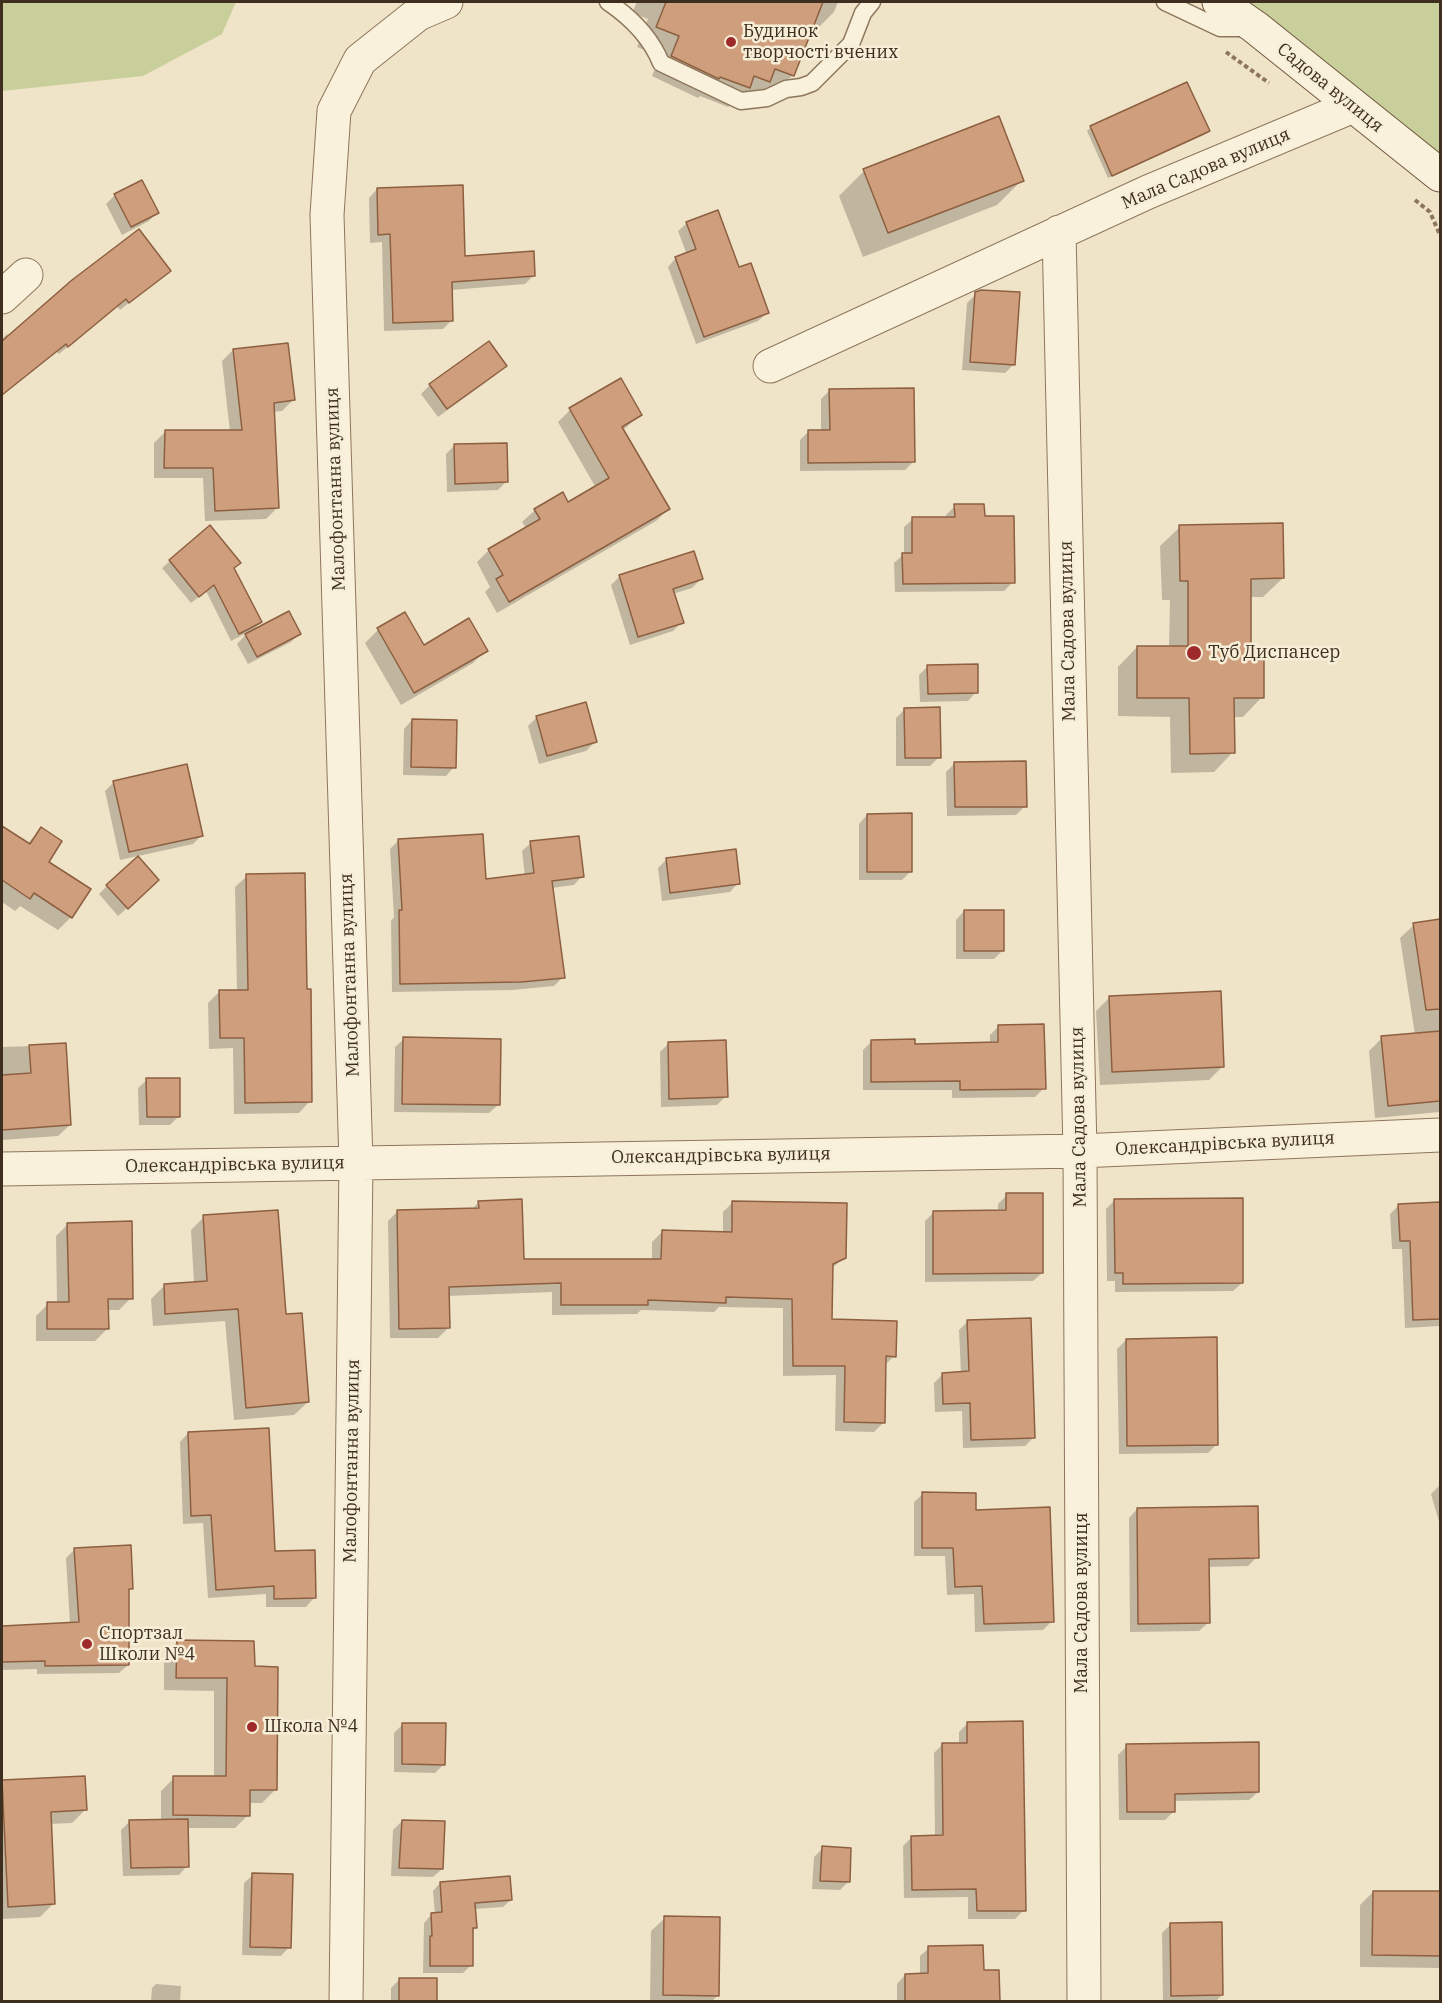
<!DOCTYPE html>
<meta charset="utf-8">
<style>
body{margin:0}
#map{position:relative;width:1442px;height:2003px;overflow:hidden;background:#f0e4c8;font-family:"IBM Plex Serif",serif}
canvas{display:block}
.frame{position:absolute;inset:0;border:3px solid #3d2e20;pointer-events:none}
</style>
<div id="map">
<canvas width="1442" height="2003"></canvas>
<div class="frame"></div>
</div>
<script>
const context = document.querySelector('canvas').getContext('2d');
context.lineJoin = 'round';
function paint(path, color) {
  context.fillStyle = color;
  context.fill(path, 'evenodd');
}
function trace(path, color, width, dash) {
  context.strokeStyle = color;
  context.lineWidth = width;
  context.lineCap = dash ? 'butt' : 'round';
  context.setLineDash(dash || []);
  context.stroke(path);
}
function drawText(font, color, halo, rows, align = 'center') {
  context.font = font + ' "IBM Plex Serif",serif';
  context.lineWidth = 5;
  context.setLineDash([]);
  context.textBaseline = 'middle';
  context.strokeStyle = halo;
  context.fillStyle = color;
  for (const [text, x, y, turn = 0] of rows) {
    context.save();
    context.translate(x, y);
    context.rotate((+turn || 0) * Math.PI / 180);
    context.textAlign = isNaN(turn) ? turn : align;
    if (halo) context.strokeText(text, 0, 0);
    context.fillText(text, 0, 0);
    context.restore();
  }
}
paint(new Path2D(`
 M 2,2 L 236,2 L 222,34 L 143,76 L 2,91 Z
 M 1219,2 L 1440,2 L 1440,175 Z`), '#c9cf9b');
paint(new Path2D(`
 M 637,2 L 838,2 L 834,12 L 814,32 L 810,30 L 792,76 L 772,96 L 738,97 L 728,107 L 700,96 L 698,98 L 652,76 L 660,56 L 637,47 L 648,19 L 632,13 Z
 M 1091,127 L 1208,131 L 1204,135 L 1108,178 L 1087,131 Z
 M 864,171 L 1022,180 L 997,205 L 863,257 L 839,196 Z
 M 141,182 L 157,212 L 149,221 L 122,235 L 106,204 L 115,195 Z
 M 377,189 L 464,257 L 534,275 L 525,284 L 451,290 L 452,320 L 443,329 L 384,331 L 382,242 L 370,243 L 369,198 Z
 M 687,223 L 738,269 L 767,313 L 758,321 L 696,344 L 668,267 L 676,258 L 687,255 L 678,231 Z
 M 169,271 L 120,310 L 117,306 L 59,354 L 56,351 L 2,395 L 2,339 L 7,334 L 9,336 Z
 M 976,294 L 1014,364 L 1005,373 L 962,370 L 967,303 Z
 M 489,343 L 505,366 L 496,375 L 438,417 L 421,394 L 430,385 Z
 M 233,350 L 293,400 L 282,411 L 273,412 L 277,508 L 266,519 L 205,521 L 203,478 L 154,478 L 154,443 L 165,432 L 230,432 L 222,361 Z
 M 830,390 L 913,462 L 905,470 L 800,471 L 800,440 L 809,431 L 821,431 L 821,399 Z
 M 570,410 L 640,415 L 623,430 L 668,509 L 656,521 L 497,613 L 485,592 L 490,587 L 477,562 L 489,550 L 526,528 L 522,522 L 535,510 L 567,504 L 596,488 L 558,422 Z
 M 454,446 L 506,482 L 498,490 L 447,492 L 446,454 Z
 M 955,506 L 983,518 L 1013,582 L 1004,591 L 895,592 L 894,563 L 904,554 L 904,527 L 913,519 L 946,519 L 946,515 Z
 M 210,527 L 261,622 L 251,632 L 299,634 L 291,642 L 248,664 L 237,644 L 248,632 L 231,641 L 206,591 L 191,603 L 162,568 Z
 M 1180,527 L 1283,578 L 1263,597 L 1250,597 L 1250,661 L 1262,697 L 1243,717 L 1233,717 L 1233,752 L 1214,772 L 1171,773 L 1170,717 L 1118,716 L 1118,667 L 1137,647 L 1169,647 L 1170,600 L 1162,600 L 1160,546 Z
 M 620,576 L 701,579 L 692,588 L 673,594 L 682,622 L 673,631 L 630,645 L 611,585 Z
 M 405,614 L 423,647 L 486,650 L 473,663 L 401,705 L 365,643 L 378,630 Z
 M 928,666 L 976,692 L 968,701 L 920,702 L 919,675 Z
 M 905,709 L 939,757 L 930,766 L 896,766 L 896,718 Z
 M 537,717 L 595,742 L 586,751 L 539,764 L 528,726 Z
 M 412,720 L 454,767 L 446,776 L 403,775 L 404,729 Z
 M 955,763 L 1025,806 L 1016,815 L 947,816 L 946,772 Z
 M 114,782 L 202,835 L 193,844 L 120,860 L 105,791 Z
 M 867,815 L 911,871 L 902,880 L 859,880 L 859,824 Z
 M 2,828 L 27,844 L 41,829 L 47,862 L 89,890 L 71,917 L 58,930 L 20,906 L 15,911 L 2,902 Z
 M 398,841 L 485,881 L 525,876 L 522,851 L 531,843 L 582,876 L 574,885 L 551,888 L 563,977 L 554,986 L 512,990 L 392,992 L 391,921 L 394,917 L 390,849 Z
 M 666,860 L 738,883 L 730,892 L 662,901 L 658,868 Z
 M 247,876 L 310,1101 L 299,1113 L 234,1114 L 233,1048 L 209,1049 L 208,1003 L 220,991 L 237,991 L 235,887 Z
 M 107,886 L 149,889 L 118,916 L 99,894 Z
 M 964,911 L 1003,950 L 994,959 L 956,959 L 956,920 Z
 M 1440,921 L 1440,1112 L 1375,1118 L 1369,1051 L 1382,1038 L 1415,1035 L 1400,938 L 1414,925 Z
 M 1109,998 L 1222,1067 L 1209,1080 L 1100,1085 L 1096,1011 Z
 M 999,1026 L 1044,1088 L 1035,1097 L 952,1098 L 952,1090 L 863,1090 L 863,1050 L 872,1041 L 913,1045 L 990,1044 L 990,1035 Z
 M 404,1039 L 498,1105 L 489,1113 L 394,1112 L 395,1047 Z
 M 668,1044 L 726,1096 L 717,1105 L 661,1107 L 660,1052 Z
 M 65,1045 L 70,1125 L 58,1136 L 2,1140 L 2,1047 Z
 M 147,1080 L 178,1117 L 170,1125 L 139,1125 L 138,1088 Z
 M 1007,1195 L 1042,1273 L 1033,1281 L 925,1282 L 925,1221 L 933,1213 L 998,1212 L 998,1204 Z
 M 1115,1200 L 1242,1283 L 1233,1291 L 1115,1292 L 1115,1281 L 1107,1281 L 1106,1209 Z
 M 479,1202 L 523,1260 L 652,1260 L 652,1242 L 662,1232 L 723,1233 L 723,1212 L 733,1202 L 845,1257 L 831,1269 L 830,1321 L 894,1356 L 884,1366 L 884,1422 L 874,1432 L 835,1431 L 836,1375 L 783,1376 L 783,1308 L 719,1307 L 714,1312 L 641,1310 L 637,1314 L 552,1315 L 552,1292 L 448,1296 L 448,1328 L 438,1338 L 390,1338 L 388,1221 L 398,1211 L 471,1210 Z
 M 1440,1203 L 1440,1326 L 1405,1328 L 1402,1249 L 1392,1249 L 1390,1214 L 1399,1205 Z
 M 204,1217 L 284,1316 L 308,1402 L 294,1415 L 234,1420 L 225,1321 L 153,1326 L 151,1299 L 164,1286 L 194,1284 L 191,1230 Z
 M 68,1224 L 131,1298 L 119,1310 L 107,1310 L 107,1329 L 95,1341 L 36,1341 L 36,1316 L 48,1304 L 57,1304 L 56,1236 Z
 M 968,1321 L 1033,1438 L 1025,1446 L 963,1448 L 962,1411 L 935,1412 L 934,1383 L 943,1374 L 961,1373 L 959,1330 Z
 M 1126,1340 L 1217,1444 L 1208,1453 L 1119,1454 L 1117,1349 Z
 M 188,1433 L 274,1552 L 314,1598 L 306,1607 L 266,1607 L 266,1594 L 208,1598 L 203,1523 L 183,1524 L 180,1442 Z
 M 1440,1485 L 1440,1525 L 1431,1494 Z
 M 923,1494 L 975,1511 L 1052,1621 L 1043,1630 L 975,1632 L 974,1594 L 947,1595 L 945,1556 L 914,1556 L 914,1502 Z
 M 1137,1509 L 1257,1557 L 1248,1566 L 1207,1567 L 1208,1623 L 1199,1631 L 1130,1632 L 1129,1518 Z
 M 75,1549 L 131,1588 L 127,1592 L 128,1665 L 119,1673 L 37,1674 L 37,1669 L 2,1670 L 2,1627 L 70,1624 L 66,1558 Z
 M 177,1642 L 253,1668 L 275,1790 L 262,1803 L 249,1803 L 248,1815 L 235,1828 L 187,1828 L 187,1866 L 179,1875 L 123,1876 L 121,1830 L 130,1821 L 161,1821 L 161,1791 L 174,1778 L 214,1778 L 214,1691 L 164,1690 L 164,1655 Z
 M 968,1723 L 1024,1910 L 1015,1919 L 968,1919 L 968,1897 L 904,1898 L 903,1846 L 912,1837 L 935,1837 L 934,1753 L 942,1745 L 959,1744 L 959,1732 Z
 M 403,1724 L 444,1764 L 435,1773 L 394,1772 L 394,1733 Z
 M 1127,1746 L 1258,1792 L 1249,1800 L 1173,1801 L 1174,1811 L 1165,1820 L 1119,1820 L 1118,1755 Z
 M 2,1782 L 85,1810 L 72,1823 L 50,1824 L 53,1904 L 40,1917 L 2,1919 Z
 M 402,1821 L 442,1869 L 433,1877 L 391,1876 L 393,1830 Z
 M 823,1848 L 848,1882 L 840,1890 L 812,1889 L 814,1857 Z
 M 253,1875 L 289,1947 L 281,1956 L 242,1955 L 244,1883 Z
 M 440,1883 L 511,1900 L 503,1907 L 474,1909 L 476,1927 L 471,1932 L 471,1965 L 463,1973 L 423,1973 L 424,1923 L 431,1915 L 435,1915 L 433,1891 Z
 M 1373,1892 L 1440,1893 L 1440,1968 L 1360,1967 L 1360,1905 Z
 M 665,1918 L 718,1995 L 711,2002 L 650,2002 L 651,1931 Z
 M 1171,1924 L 1222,1995 L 1215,2002 L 1163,2002 L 1162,1933 Z
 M 929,1948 L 982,1972 L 998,1972 L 998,2002 L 897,2002 L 897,1984 L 905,1975 L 920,1975 L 920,1956 Z
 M 399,1980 L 435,1980 L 435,2002 L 391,2002 L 391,1988 Z
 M 156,1984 L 181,1986 L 180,2002 L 151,2002 L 152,1988 Z`), '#0003');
const building = new Path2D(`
 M 666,2 L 823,2 L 794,76 L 775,69 L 770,82 L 754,76 L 750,88 L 720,77 L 719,79 L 671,56 L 679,36 L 656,27 Z
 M 1187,82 L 1210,131 L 1112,176 L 1090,126 Z
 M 999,116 L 1024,181 L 888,233 L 863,169 Z
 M 142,180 L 159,213 L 131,227 L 114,194 Z
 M 463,185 L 465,256 L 534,251 L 535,276 L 452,282 L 453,321 L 393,323 L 390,234 L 378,235 L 377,188 Z
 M 718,210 L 739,267 L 751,263 L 769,313 L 704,337 L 675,257 L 696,249 L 686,222 Z
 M 139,229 L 171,271 L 129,303 L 126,299 L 68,347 L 66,344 L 2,395 L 2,341 L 72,280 Z
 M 981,290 L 1020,292 L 1015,365 L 970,362 L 975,292 Z
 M 489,341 L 507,366 L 447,409 L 429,384 Z
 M 288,343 L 295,400 L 274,403 L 279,508 L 215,511 L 213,468 L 164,468 L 165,430 L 242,430 L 233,349 Z
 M 621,378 L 642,415 L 622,427 L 670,509 L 509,602 L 496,579 L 503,575 L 488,549 L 540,519 L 534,509 L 563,492 L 568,502 L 609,478 L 569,408 Z
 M 914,388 L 915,462 L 808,463 L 808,430 L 830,430 L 829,389 Z
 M 507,443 L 508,482 L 455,484 L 454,444 Z
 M 954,504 L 984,504 L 985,516 L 1014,516 L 1015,583 L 903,584 L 902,553 L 912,553 L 912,517 L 955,517 Z
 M 1283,523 L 1284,578 L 1251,579 L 1251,660 L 1264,660 L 1264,698 L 1234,698 L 1235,753 L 1190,754 L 1189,698 L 1137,698 L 1137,646 L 1188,646 L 1188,581 L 1180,581 L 1179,525 Z
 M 210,525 L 241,563 L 234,568 L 262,622 L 239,634 L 214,585 L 199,597 L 169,560 Z
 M 694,551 L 703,579 L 673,589 L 684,623 L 638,637 L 619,575 Z
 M 289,611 L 301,634 L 257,657 L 245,634 Z
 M 405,612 L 424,645 L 469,618 L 488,651 L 414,693 L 377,628 Z
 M 978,664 L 978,693 L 928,694 L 927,665 Z
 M 586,702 L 597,742 L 547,756 L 536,716 Z
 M 940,707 L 941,758 L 905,758 L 904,708 Z
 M 412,719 L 457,720 L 456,768 L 411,767 Z
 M 1026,761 L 1027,807 L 955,807 L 954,762 Z
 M 187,764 L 203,836 L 129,852 L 113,781 Z
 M 912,813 L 912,872 L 867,872 L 867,814 Z
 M 2,826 L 30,844 L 41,827 L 62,841 L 49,862 L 91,889 L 72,918 L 34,893 L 30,899 L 2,880 Z
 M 483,834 L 486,879 L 534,873 L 530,841 L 579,836 L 584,877 L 552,881 L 565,978 L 521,982 L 400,984 L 399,910 L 402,910 L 398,839 Z
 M 736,849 L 740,884 L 670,893 L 666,858 Z
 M 138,856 L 159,880 L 128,909 L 106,885 Z
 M 305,873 L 307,989 L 311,989 L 312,1102 L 245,1103 L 244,1038 L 220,1038 L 219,990 L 248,990 L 246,874 Z
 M 964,910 L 1004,910 L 1004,951 L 964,951 Z
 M 1440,919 L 1440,1009 L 1426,1010 L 1413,923 Z
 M 1221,991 L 1224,1067 L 1112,1072 L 1109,996 Z
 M 1044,1024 L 1046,1089 L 960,1090 L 960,1081 L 871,1082 L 871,1040 L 915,1039 L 915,1044 L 998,1042 L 998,1025 Z
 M 1440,1031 L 1440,1101 L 1388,1106 L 1381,1036 Z
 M 403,1037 L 501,1039 L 500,1105 L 402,1104 Z
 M 726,1040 L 728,1097 L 669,1099 L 668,1042 Z
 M 66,1043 L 71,1125 L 2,1130 L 2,1075 L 31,1073 L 29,1045 Z
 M 146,1078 L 180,1078 L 180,1117 L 147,1117 Z
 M 1006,1193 L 1043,1193 L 1043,1273 L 933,1274 L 933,1211 L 1006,1210 Z
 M 1243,1198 L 1243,1283 L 1123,1284 L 1123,1273 L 1115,1273 L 1114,1199 Z
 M 522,1199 L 524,1259 L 661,1259 L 662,1230 L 732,1232 L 732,1201 L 847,1203 L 846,1258 L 833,1264 L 832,1319 L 897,1321 L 896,1357 L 886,1356 L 885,1423 L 844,1422 L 845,1366 L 793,1366 L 792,1299 L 726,1297 L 726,1303 L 648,1300 L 648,1305 L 561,1305 L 561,1283 L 449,1287 L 450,1328 L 399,1329 L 397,1210 L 479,1208 L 478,1201 Z
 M 1440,1202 L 1440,1319 L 1413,1320 L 1410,1241 L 1400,1241 L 1398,1204 Z
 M 278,1210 L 286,1314 L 302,1313 L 309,1402 L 246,1408 L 238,1309 L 165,1314 L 164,1284 L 207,1281 L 203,1215 Z
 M 132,1221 L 133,1299 L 108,1299 L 109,1329 L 47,1329 L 47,1302 L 69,1302 L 67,1223 Z
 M 1031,1318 L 1035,1438 L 971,1440 L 970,1403 L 943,1404 L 942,1373 L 969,1371 L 967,1320 Z
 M 1217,1337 L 1218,1445 L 1127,1446 L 1126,1339 Z
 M 269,1428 L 275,1551 L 315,1550 L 316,1598 L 274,1599 L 274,1586 L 216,1590 L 211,1515 L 191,1516 L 188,1432 Z
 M 922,1492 L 976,1493 L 976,1510 L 1050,1507 L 1054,1622 L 984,1624 L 982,1586 L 955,1587 L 953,1548 L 922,1548 Z
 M 1258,1506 L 1259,1558 L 1209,1559 L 1210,1623 L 1138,1624 L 1137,1508 Z
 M 131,1545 L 133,1589 L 129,1589 L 129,1665 L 45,1666 L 45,1661 L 2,1662 L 2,1626 L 79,1622 L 74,1548 Z
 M 177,1640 L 254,1641 L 255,1666 L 278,1667 L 277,1790 L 250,1790 L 250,1816 L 173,1815 L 173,1776 L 226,1776 L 227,1678 L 176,1678 Z
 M 1023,1721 L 1026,1911 L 977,1911 L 976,1889 L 912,1890 L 911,1836 L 943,1835 L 942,1743 L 967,1743 L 967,1722 Z
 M 402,1723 L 446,1723 L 445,1765 L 402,1764 Z
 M 1259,1742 L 1259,1792 L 1175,1794 L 1175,1812 L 1127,1812 L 1126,1744 Z
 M 85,1776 L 87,1810 L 51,1812 L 55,1904 L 8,1907 L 2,1780 Z
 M 188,1819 L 189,1867 L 131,1868 L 129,1820 Z
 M 402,1820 L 445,1821 L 443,1869 L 399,1868 Z
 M 822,1846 L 851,1848 L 850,1882 L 820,1881 Z
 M 252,1873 L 293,1874 L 291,1948 L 250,1947 Z
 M 510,1876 L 512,1900 L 475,1903 L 477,1928 L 473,1928 L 473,1966 L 430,1966 L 430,1936 L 432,1936 L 431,1913 L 442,1912 L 440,1882 Z
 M 1373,1891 L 1440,1891 L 1440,1956 L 1372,1955 Z
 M 664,1916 L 720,1917 L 719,1996 L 663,1995 Z
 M 1222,1922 L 1223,1995 L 1171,1996 L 1170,1923 Z
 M 983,1945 L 984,1970 L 999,1970 L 1000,2001 L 905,2001 L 905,1974 L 928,1973 L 928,1946 Z
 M 399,1978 L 437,1978 L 437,2001 L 399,2001 Z`);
paint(building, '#cf9f7d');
trace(building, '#8d5f41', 1.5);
const lane = new Path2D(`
 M 608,2 C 630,17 651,38 661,63 L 741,101 L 767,98 L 786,89 L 801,87 L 812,83 L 851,44 L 863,13 L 872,2
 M 1165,2 L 1220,28 L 1248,28`);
const street = new Path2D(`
 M 1059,232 L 1080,1151 L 1084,2002
 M 2,297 L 26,275
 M 770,366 L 1148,192 L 1353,106
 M 2,1169 L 1080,1151 L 1440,1135
 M 346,2002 L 356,1162 L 327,215 L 334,111 L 360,60 L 418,14 L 446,2`);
const secondary = new Path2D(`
 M 1219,2 L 1255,27 L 1440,175`);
trace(lane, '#8d765c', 19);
trace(street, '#8d765c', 35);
trace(secondary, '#6f573f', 35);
trace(new Path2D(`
 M 1226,52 L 1269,83
 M 1415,200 L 1430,212 L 1440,235`), '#8d765c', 4, [4.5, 3]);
trace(lane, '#faf1dc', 16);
trace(street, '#faf1dc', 33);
trace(secondary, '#faf1dc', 33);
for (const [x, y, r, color] of [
 [731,42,6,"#9e2a2b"],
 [1194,653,8,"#9e2a2b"],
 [87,1644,6,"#9e2a2b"],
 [252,1727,6,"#9e2a2b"]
]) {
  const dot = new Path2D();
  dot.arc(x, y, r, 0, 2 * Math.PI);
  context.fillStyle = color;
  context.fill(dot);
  trace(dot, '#f7eed8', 2);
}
drawText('18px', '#3d2e20', '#f7eed8', [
 ["Будинок",743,32],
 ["творчості вчених",743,53],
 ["Туб Диспансер",1208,653],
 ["Спортзал",99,1634],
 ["Школи №4",99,1655],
 ["Школа №4",264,1727]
], 'left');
drawText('18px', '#3d2e20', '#f7eed8', [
 ["Садова вулиця",1330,88,39],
 ["Мала Садова вулиця",1206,169,-23],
 ["Малофонтанна вулиця",336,489,-92],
 ["Мала Садова вулиця",1068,631,-91],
 ["Малофонтанна вулиця",350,975,-92],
 ["Мала Садова вулиця",1079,1117,-91],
 ["Олександрівська вулиця",1225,1144,-3],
 ["Олександрівська вулиця",721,1156,-1],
 ["Олександрівська вулиця",235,1165,-1],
 ["Малофонтанна вулиця",352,1461,-89],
 ["Мала Садова вулиця",1082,1603,-90]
]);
</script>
